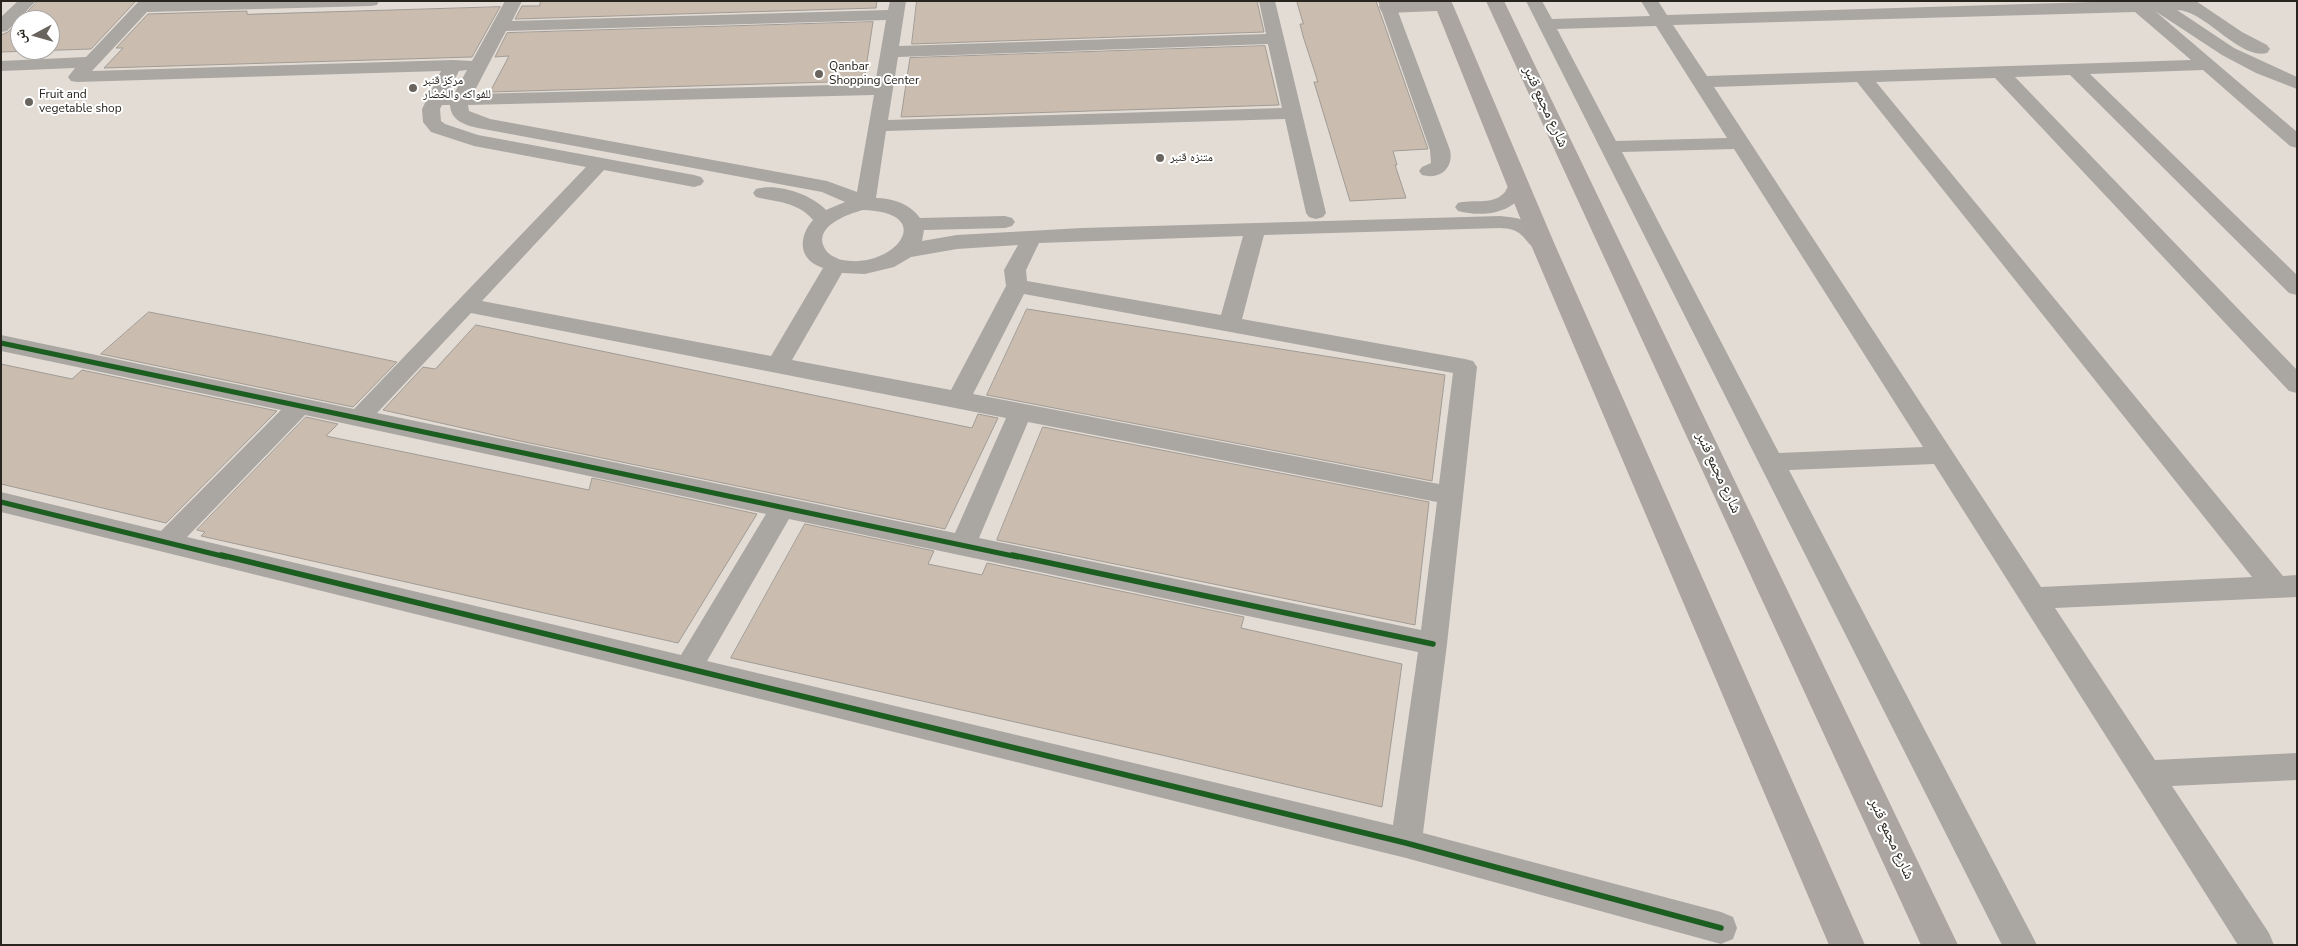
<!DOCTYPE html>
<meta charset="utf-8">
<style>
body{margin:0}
#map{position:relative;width:2298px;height:946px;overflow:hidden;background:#e3dcd4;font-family:"Nunito Sans","Noto Naskh Arabic",sans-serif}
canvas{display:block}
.frame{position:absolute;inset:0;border:2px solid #28241e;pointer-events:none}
.north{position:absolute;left:10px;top:10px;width:50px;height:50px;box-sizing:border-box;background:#fff;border:1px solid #a9a7a5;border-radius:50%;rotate:264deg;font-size:14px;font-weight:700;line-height:20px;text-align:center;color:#28241e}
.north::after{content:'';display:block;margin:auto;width:18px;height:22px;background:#69645e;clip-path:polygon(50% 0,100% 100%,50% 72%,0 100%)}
</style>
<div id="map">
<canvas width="2298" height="946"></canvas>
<div class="frame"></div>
<div class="north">ش</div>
</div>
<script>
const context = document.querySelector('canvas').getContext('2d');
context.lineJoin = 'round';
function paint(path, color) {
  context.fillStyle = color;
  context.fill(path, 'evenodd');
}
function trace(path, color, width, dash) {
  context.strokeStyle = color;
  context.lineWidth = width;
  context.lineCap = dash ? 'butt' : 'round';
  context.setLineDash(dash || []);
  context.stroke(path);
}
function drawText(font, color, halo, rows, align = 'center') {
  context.font = font + ' "Nunito Sans","Noto Naskh Arabic",sans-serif';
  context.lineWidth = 4;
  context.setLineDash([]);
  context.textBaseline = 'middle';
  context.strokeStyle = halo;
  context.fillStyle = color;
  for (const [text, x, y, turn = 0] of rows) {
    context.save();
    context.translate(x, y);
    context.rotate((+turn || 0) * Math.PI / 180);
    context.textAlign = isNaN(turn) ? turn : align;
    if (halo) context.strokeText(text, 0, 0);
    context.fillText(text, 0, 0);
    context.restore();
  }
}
const building = new Path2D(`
 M 38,1 L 136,1 L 91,49 L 1,52 L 1,35 L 8,32 L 20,20 L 20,50 L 50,50 L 50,20 L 20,20 Z
 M 541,1 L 877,1 L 876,8 L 515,19 L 522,6 L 539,6 Z
 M 917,1 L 1257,1 L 1264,32 L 912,44 Z
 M 1297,1 L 1376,1 L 1428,149 L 1393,151 L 1397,165 L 1395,165 L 1406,198 L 1350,201 L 1314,82 L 1318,82 L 1303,36 L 1300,24 L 1303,24 Z
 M 500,7 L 472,57 L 104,68 L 123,48 L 116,48 L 148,14 L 247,11 L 247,14 Z
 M 873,22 L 864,81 L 490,92 L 509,56 L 495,57 L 507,33 Z
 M 1265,46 L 1279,105 L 901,117 L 910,58 Z
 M 1027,309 L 1445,375 L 1432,481 L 987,395 Z
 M 149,312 L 277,337 L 397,362 L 353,407 L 101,354 Z
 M 476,325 L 972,428 L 978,414 L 998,418 L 945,529 L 520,441 L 383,410 L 423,367 L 435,369 Z
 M 1,364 L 72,379 L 82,370 L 277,411 L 166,523 L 1,484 Z
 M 306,417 L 338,424 L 326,436 L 589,490 L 592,478 L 757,514 L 678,643 L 201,536 L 205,532 L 197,530 Z
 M 1043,427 L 1429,502 L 1415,625 L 997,540 Z
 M 805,524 L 934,551 L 928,564 L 982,575 L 987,563 L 1244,617 L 1241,628 L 1402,664 L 1382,807 L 1166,756 L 731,658 Z`);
paint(building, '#cabdb0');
trace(building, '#a09b95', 1);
paint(new Path2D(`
 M 18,1 L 36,1 L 7,31 L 1,32 L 1,17 Z
 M 139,1 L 379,1 L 377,5 L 371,6 L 147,12 L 92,71 L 453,60 L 472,61 L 505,1 L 522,1 L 512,21 L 888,10 L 890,1 L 906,1 L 899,46 L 1266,34 L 1259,1 L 1275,1 L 1326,213 L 1323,217 L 1316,219 L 1309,217 L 1306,213 L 1285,119 L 886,131 L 876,198 C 893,198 910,204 920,218 L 1005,216 L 1012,218 L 1015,222 L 1012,226 L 1005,228 L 924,230 L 922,241 L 957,235 L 1082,228 L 1500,216 C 1525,218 1539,223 1554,245 L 1550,250 C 1528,255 1529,235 1513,230 C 1509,228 1504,229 1500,228 L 1264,235 L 1242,319 L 1465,359 L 1473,361 L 1477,367 L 1447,644 L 1423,833 L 1721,912 L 1733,917 L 1737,928 L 1733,939 L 1721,944 L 1406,858 L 1,512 L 1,492 L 161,531 L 281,410 L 1,351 L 1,335 L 354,409 L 586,167 L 474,146 L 431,132 L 423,122 L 422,109 L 441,71 L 77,82 L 71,81 L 68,77 L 75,68 L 1,71 L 1,61 L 86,57 ZM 886,20 L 875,84 L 473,94 L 506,31 ZM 1268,44 L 1282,108 L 888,120 L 898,57 ZM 467,70 L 454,94 L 447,94 L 459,71 ZM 874,95 L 857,192 L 827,181 L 490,119 L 469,111 L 468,105 ZM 442,105 L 450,105 C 451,121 465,125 478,128 L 822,192 L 845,202 L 826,210 C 811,194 777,183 756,189 L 753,193 L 756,197 C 777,202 798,202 813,220 C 798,237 798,260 823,268 L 771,356 L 482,301 L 604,170 L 694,187 L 701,185 L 704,181 L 701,177 L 694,175 L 478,135 L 445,124 L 441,121 L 440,109 ZM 863,210 C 939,212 895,270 842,260 C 835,258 827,254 824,247 C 814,226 848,214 863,210 ZM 1243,236 L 1221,315 L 1027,281 L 1026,270 L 1039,243 ZM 1018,245 L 1004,270 L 1006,286 L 951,390 L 792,360 L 842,273 L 865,274 L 894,267 L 911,257 L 957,249 ZM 1024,294 L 1453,373 L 1439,484 L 973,394 ZM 471,313 L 1006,418 L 955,533 L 377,413 ZM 305,415 L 766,514 L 681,655 L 187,537 ZM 1028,422 L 1437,502 L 1421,630 L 979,538 ZM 789,519 L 1418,652 L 1393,825 L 707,661 Z
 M 1378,1 L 1394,1 L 1450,150 C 1454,168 1440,180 1422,175 L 1419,171 L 1422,167 L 1431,163 L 1430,150 Z
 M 1526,1 L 1542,1 L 1552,19 L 1650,16 L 1641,1 L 1658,1 L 1667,15 L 2125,1 L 2196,1 L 2242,32 L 2267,45 L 2270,49 L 2267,53 C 2239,60 2205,10 2177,10 L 2234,48 L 2297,77 L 2297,89 L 2256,73 L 2222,55 L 2155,11 L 2297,132 L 2297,148 L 2290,146 L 2203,70 L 2090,74 L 2297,275 L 2297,295 L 2289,293 L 2070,75 L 2015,77 L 2297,370 L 2297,393 L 2289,391 L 1995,78 L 1876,82 L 2283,576 L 2297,575 L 2297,597 L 2055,608 L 2155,760 L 2297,753 L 2297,780 L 2172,786 L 2269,933 L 2274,945 L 2238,945 L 1934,464 L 1789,470 L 2037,945 L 2002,945 ZM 2135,12 L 2191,60 L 1707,76 L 1673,25 ZM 1656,26 L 1727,138 L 1616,141 L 1557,29 ZM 1857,82 L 2252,577 L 2041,587 L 1714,87 ZM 1734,149 L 1923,447 L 1779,453 L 1622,152 Z
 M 1518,178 L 1525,180 L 1528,184 C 1518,213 1485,218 1458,211 L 1455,207 L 1458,203 C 1471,199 1492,205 1503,194 C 1507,191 1508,184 1511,180 Z`), '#aaa6a2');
paint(new Path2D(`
 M 1394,1 L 1451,1 L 1453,5 L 1555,245 L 1865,945 L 1829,945 L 1531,245 L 1437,11 L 1388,13 L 1381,11 L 1379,7 L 1381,3 Z
 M 1486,1 L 1504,1 L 1958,945 L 1921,945 Z`), '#aaa5a1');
trace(new Path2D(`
 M 1,343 L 1018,557
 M 1,502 L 226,557`), '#1b5e20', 5);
trace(new Path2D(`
 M 221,555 L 1406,843 L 1721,928
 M 1012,555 L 1433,644`), '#1b5e20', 5.5);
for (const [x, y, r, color] of [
 [819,74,5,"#69645e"],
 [413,88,5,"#69645e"],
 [29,102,5,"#69645e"],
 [1160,158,5,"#69645e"]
]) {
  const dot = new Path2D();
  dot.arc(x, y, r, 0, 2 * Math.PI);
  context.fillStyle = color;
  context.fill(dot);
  trace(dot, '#fff', 2);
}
drawText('12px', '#28241e', '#fff', [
 ["Qanbar",829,67],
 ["Shopping Center",829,81],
 ["مركز قنبر",423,81],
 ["للفواكه والخضار",423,95],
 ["Fruit and",39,95],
 ["vegetable shop",39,109],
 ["متنزه قنبر",1170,158]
], 'left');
drawText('15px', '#28241e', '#fff', [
 ["شارع مجمع قنبر",1545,107,65],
 ["شارع مجمع قنبر",1718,473,65],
 ["شارع مجمع قنبر",1891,839,65]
]);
</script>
